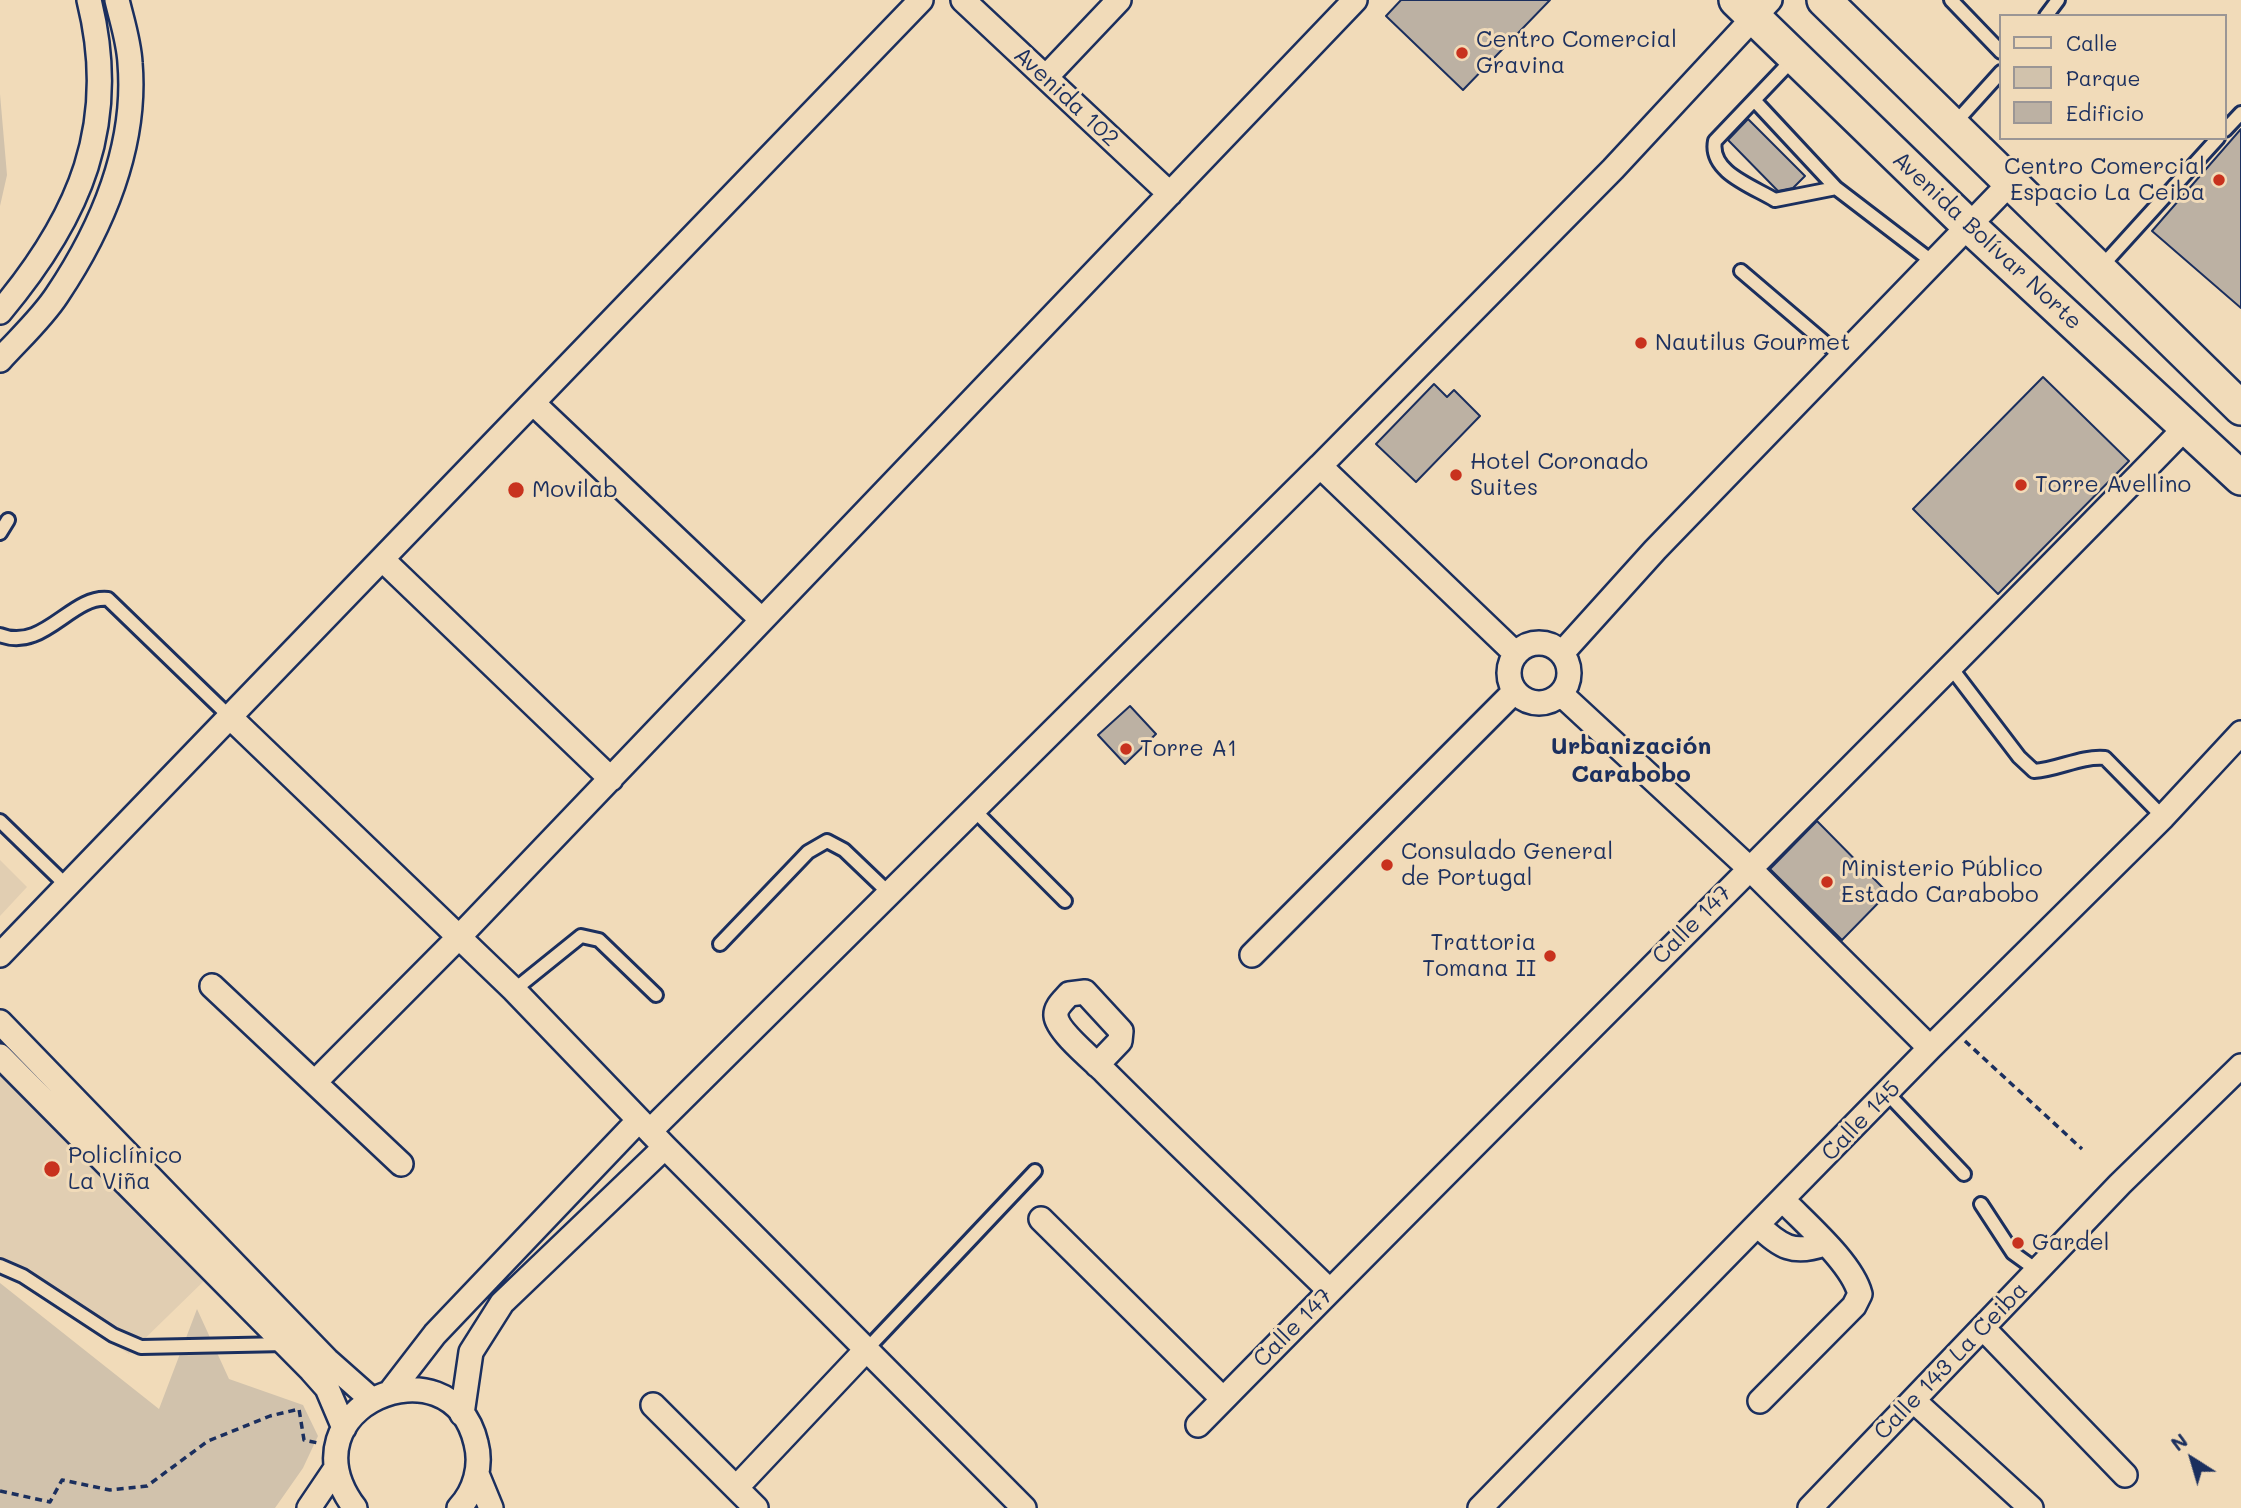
<!DOCTYPE html>
<meta charset="utf-8">
<style>
body{margin:0}
#map{position:relative;width:2241px;height:1508px;overflow:hidden;background:#f1dbb9;font-family:Mali,sans-serif}
canvas{display:block}
.legend{position:absolute;left:1999px;top:14px;width:228px;height:126px;box-sizing:border-box;background:#f1dbb9;border:2px solid #9b9695;margin:0;padding:9px 12px;list-style:none;font-size:21px;color:#1b2f5e}
.legend li{display:flex;align-items:center;gap:14px;height:35px}
.legend b{width:35px;border:2px solid #9b9695}
.north{position:absolute;left:2157px;top:1424px;width:70px;height:70px;-webkit-text-stroke:5px #f1dbb9;paint-order:stroke;rotate:323deg;font-size:19px;font-weight:700;line-height:28px;text-align:center;color:#1b2f5e}
.north::after{content:'';display:block;margin:auto;width:24px;height:32px;background:#1b2f5e;clip-path:polygon(50% 0,100% 100%,50% 72%,0 100%)}
</style>
<div id="map">
<canvas width="2241" height="1508"></canvas>
<ul class="legend">
<li><b style="height:9px;background:#f1dbb9"></b>Calle</li>
<li><b style="height:19px;background:#d1c2ac"></b>Parque</li>
<li><b style="height:19px;background:#bcb1a3"></b>Edificio</li>
</ul>
<div class="north">N</div>
</div>
<script>
const context = document.querySelector('canvas').getContext('2d');
context.lineJoin = 'round';
function paint(path, color) {
  context.fillStyle = color;
  context.fill(path, 'evenodd');
}
function trace(path, color, width, dash) {
  context.strokeStyle = color;
  context.lineWidth = width;
  context.lineCap = dash ? 'butt' : 'round';
  context.setLineDash(dash || []);
  context.stroke(path);
}
function drawText(font, color, halo, rows, align = 'center') {
  context.font = font + ' Mali,sans-serif';
  context.lineWidth = 6;
  context.setLineDash([]);
  context.textBaseline = 'middle';
  context.strokeStyle = halo;
  context.fillStyle = color;
  for (const [text, x, y, turn = 0] of rows) {
    context.save();
    context.translate(x, y);
    context.rotate((+turn || 0) * Math.PI / 180);
    context.textAlign = isNaN(turn) ? turn : align;
    if (halo) context.strokeText(text, 0, 0);
    context.fillText(text, 0, 0);
    context.restore();
  }
}
paint(new Path2D(`
 M 0,860 L 27,887 L 0,916 Z
 M 0,1065 L 209,1276 L 129,1354 L 33,1291 L 0,1274 Z`), '#e1ceb2');
paint(new Path2D(`
 M 0,94 L 7,175 L 0,206 Z
 M 0,1283 L 159,1409 L 197,1309 L 229,1379 L 303,1405 L 318,1436 L 303,1468 L 275,1508 L 0,1508 Z`), '#d1c2ac');
const building = new Path2D(`
 M 1401,0 L 1550,0 L 1463,90 L 1386,16 Z
 M 1748,119 L 1805,176 L 1793,188 L 1778,191 L 1728,140 Z
 M 2241,129 L 2241,308 L 2152,231 Z
 M 2043,377 L 2129,461 L 1998,594 L 1913,509 Z
 M 1434,384 L 1447,397 L 1454,390 L 1480,416 L 1416,482 L 1376,444 Z
 M 1130,706 L 1156,734 L 1125,764 L 1098,735 Z
 M 1817,821 L 1888,893 L 1842,940 L 1770,869 Z`);
paint(building, '#bcb1a3');
trace(building, '#1b2f5e', 2);
const service = new Path2D(`
 M 1951,0 L 2001,52
 M 2046,16 L 2058,0
 M 1794,58 L 1715,141 C 1709,172 1752,186 1775,200 L 1836,188
 M 1754,100 L 1836,188 L 1934,263
 M 1954,124 L 2001,72
 M 2225,130 L 2241,113
 M 2101,267 L 2218,138
 M 1741,271 L 1843,358
 M 0,533 L 8,520
 M 0,635 C 44,652 71,595 108,599 L 230,717
 M 1952,669 L 2019,757 L 2034,771 C 2060,769 2080,756 2105,758 L 2163,817
 M 974,810 L 1065,901
 M 0,821 L 67,886
 M 720,944 L 808,852 L 827,841 L 844,850 L 890,894
 M 514,990 L 581,936 L 599,940 L 656,995
 M 1888,1094 L 1964,1174
 M 1981,1204 L 2013,1253 L 2038,1271
 M 0,1266 L 23,1276 L 113,1335 L 141,1347 L 286,1344
 M 867,1349 L 1035,1171`);
const minor = new Path2D(`
 M 963,0 L 1170,194
 M 1046,77 L 1119,0
 M 0,312 C 80,217 120,124 89,0
 M 0,360 C 19,339 42,318 57,295 C 102,228 137,146 130,63 C 129,42 122,21 117,0
 M 533,403 L 762,620
 M 1320,466 L 1613,169 L 1770,0
 M 382,559 L 611,779
 M1509 673a30 30 0 1 1 60 0a30 30 0 1 1-60 0Z
 M 1562,653 L 1655,550 L 2009,184
 M 1561,694 L 1749,868 L 1930,1048
 M 230,717 L 514,990 L 665,1147 L 1024,1508
 M 0,955 L 921,0
 M 1252,955 L 1514,692
 M 212,986 L 401,1164
 M 0,1022 L 327,1360 L 371,1399
 M 0,1056 L 311,1370 L 327,1388 L 344,1428
 M 1097,1065 L 1120,1041 L 1121,1031 L 1085,992 L 1069,994 C 1064,1000 1055,1007 1056,1016 C 1057,1031 1094,1061 1105,1072 C 1179,1146 1255,1218 1330,1291
 M 315,1082 L 459,937 L 1355,0
 M 650,1131 L 1320,466 L 1516,654
 M 1041,1219 L 1223,1399
 M 1758,1225 C 1780,1247 1794,1255 1824,1244
 M 1983,1328 L 2125,1475
 M 391,1391 L 435,1334 L 639,1120
 M 1760,1401 L 1854,1306 L 1860,1294 C 1852,1263 1806,1224 1783,1200
 M 1914,1401 L 2031,1508
 M 653,1405 L 756,1508
 M 462,1414 L 471,1352 L 502,1303 L 665,1147
 M 1198,1425 C 1526,1090 1861,762 2187,426
 M 477,1474 L 491,1508
 M 736,1488 L 867,1349
 M 309,1508 L 336,1468
 M 355,1508 C 279,1407 451,1336 476,1443 C 482,1466 475,1491 459,1508
 M 1480,1508 L 1930,1048 L 2163,817 L 2241,733
 M 1810,1508 L 2120,1184 L 2241,1066`);
const secondary = new Path2D(`
 M 1736,0 L 1968,225 L 2241,478
 M 1824,0 L 2241,408`);
trace(service, '#1b2f5e', 18);
trace(minor, '#1b2f5e', 28);
trace(secondary, '#1b2f5e', 38);
trace(new Path2D(`
 M 1965,1041 L 2082,1149
 M 0,1491 L 50,1502 L 62,1480 L 110,1490 L 147,1486 L 208,1441 L 270,1416 L 299,1409 L 304,1440 L 318,1443`), '#1b2f5e', 3.5, [7, 5]);
trace(service, '#f1dbb9', 12);
trace(minor, '#f1dbb9', 23);
trace(secondary, '#f1dbb9', 33);
for (const [x, y, r, color] of [
 [1462,53,7,"#c8321e"],
 [2219,180,7,"#c8321e"],
 [1641,343,7,"#c8321e"],
 [1456,475,7,"#c8321e"],
 [2021,485,7,"#c8321e"],
 [516,490,9,"#c8321e"],
 [1126,749,7,"#c8321e"],
 [1387,865,7,"#c8321e"],
 [1827,882,7,"#c8321e"],
 [1550,956,7,"#c8321e"],
 [52,1169,9,"#c8321e"],
 [2018,1243,7,"#c8321e"]
]) {
  const dot = new Path2D();
  dot.arc(x, y, r, 0, 2 * Math.PI);
  context.fillStyle = color;
  context.fill(dot);
  trace(dot, '#f1dbb9', 2.5);
}
drawText('23px', '#1b2f5e', '#f1dbb9', [
 ["Centro Comercial",1476,40],
 ["Gravina",1476,66],
 ["Centro Comercial",2205,167,"right"],
 ["Espacio La Ceiba",2205,193,"right"],
 ["Nautilus Gourmet",1655,343],
 ["Hotel Coronado",1470,462],
 ["Suites",1470,488],
 ["Torre Avellino",2035,485],
 ["Movilab",532,490],
 ["Torre A1",1140,749],
 ["Consulado General",1401,852],
 ["de Portugal",1401,878],
 ["Ministerio Público",1841,869],
 ["Estado Carabobo",1841,895],
 ["Trattoria",1536,943,"right"],
 ["Tomana II",1536,969,"right"],
 ["Policlínico",68,1156],
 ["La Viña",68,1182],
 ["Gardel",2032,1243]
], 'left');
drawText('23px', '#1b2f5e', '#f1dbb9', [
 ["Avenida 102",1066,97,43],
 ["Avenida Bolívar Norte",1987,241,43],
 ["Calle 147",1692,925,-45],
 ["Calle 145",1861,1121,-46],
 ["Calle 147",1293,1328,-45],
 ["Calle 143 La Ceiba",1951,1361,-46]
]);
drawText('bold 24px', '#1b2f5e', '#f1dbb9', [
 ["Urbanización",1631,747],
 ["Carabobo",1631,775]
]);
</script>
